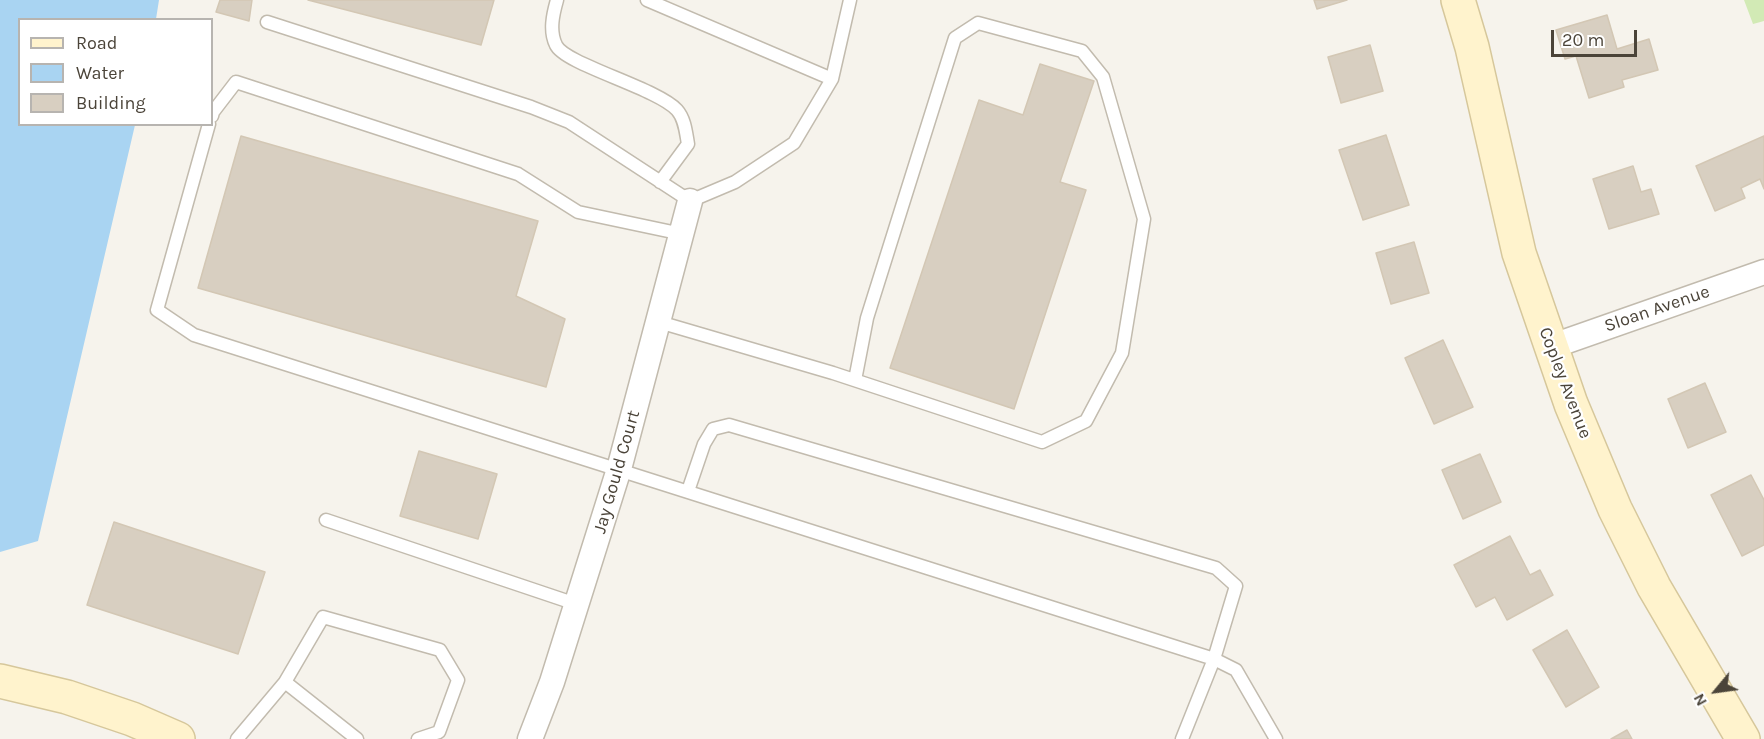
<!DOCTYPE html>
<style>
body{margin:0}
#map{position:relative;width:1764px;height:739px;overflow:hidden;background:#f6f3ec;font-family:Karla,sans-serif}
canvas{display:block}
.legend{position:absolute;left:18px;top:18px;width:195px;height:108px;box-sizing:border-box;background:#fff;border:2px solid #b7b4b0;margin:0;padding:8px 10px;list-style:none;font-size:18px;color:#4b4439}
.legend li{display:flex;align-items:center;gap:12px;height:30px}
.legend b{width:30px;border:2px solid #b7b4b0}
.north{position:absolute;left:1686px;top:661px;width:60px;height:60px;-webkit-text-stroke:4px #fff;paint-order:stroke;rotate:241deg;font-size:16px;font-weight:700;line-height:24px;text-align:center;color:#4b4439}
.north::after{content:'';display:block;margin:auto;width:21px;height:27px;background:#4b4439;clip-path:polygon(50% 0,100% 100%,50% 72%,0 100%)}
.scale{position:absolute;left:1551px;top:30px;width:86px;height:27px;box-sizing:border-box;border:3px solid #4b4439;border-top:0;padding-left:8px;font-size:18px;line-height:21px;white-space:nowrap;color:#4b4439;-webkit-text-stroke:4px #fff;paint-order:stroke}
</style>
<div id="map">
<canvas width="1764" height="739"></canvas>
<ul class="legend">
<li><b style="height:8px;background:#fff3cd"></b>Road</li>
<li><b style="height:16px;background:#a9d4f2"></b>Water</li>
<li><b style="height:16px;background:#d8cfc1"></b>Building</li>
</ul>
<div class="north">N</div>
<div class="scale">20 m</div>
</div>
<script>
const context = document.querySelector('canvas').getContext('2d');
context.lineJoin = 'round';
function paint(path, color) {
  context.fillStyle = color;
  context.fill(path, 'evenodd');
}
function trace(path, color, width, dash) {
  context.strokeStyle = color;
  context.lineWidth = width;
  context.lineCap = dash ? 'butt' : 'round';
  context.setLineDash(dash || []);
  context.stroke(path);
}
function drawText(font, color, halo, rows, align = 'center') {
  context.font = font + ' Karla,sans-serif';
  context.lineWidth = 4.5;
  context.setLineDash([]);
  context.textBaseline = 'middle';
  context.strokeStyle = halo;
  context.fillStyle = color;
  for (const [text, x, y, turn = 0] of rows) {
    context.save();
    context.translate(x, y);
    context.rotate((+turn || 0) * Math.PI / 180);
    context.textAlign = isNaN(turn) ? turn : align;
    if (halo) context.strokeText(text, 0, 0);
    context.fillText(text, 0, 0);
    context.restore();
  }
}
paint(new Path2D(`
 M 1744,0 L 1764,0 L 1764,21 L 1753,24 Z`), '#d2eab5');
paint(new Path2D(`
 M 0,0 L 159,0 L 156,19 L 20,20 L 20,124 L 135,125 L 38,541 L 0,552 Z`), '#a9d4f2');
const building = new Path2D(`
 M 220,0 L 252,0 L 249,21 L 216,12 Z
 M 308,0 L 494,0 L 481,45 Z
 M 1314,0 L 1347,0 L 1317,9 Z
 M 1607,15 L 1617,49 L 1649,39 L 1658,70 L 1622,80 L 1624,87 L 1589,98 L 1576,56 L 1565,59 L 1556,30 Z
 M 1370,45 L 1383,91 L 1341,103 L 1328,57 Z
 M 1040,64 L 1094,81 L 1060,182 L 1086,190 L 1014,409 L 890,368 L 979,100 L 1023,115 Z
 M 1386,135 L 1409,205 L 1363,220 L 1339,150 Z
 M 241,136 L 538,221 L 516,296 L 565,319 L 546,387 L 198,288 Z
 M 1764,136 L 1764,189 L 1760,179 L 1741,188 L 1745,198 L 1715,211 L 1696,166 Z
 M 1633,166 L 1641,192 L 1651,189 L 1659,214 L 1609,229 L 1593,179 Z
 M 1414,242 L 1429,293 L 1391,304 L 1376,253 Z
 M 1443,340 L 1473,407 L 1434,424 L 1405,358 Z
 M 1705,383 L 1726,432 L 1688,448 L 1668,399 Z
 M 419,451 L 497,474 L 478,539 L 400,516 Z
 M 1480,454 L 1501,502 L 1463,519 L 1442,470 Z
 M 1751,475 L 1764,500 L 1764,545 L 1742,556 L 1711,495 Z
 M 114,522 L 265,572 L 238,654 L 87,605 Z
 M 1510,536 L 1530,575 L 1540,570 L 1553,595 L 1507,620 L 1495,597 L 1476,607 L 1454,565 Z
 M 1567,630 L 1599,687 L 1566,707 L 1533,650 Z
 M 1627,730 L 1632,739 L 1611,739 Z`);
paint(building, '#d8cfc1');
trace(building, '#d3c7b4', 1.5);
const lane = new Path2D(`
 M 557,0 C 553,14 549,31 556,45 C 564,64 657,88 677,110 C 685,119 686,133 688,144 L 660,182
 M 647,0 L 832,79
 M 267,22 L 531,107 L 569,122 L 690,201 L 735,182 L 794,143 L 832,79 L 850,0
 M 212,116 L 213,112 L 236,82 L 518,174 L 578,212 L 682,234
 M 209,124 L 157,310 L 194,335 L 1214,659 L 1182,739
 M 659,322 L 833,373 L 1042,442 L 1086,421 L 1122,353 L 1144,219 L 1103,77 L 1082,51 L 978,23 L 955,38 L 867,318 L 855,380
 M 688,491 L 704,444 L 713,429 L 729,425 L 1216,568 L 1236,586 L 1214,659 L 1236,670 L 1276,739
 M 326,520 L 576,604
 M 285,682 L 357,739
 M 237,739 L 285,682 L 323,617 L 440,650 L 458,680 L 439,732 L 418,739`);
const street = new Path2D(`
 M 1550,347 L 1764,272
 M 530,739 L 552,682 L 619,469 L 690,201`);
const secondary = new Path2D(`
 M 1458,0 L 1472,47 L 1519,253 L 1571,404 L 1615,509 L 1654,587 L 1743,739
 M 0,681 L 67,697 L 132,719 L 178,739`);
trace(lane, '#c2bbae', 15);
trace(street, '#c2bbae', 27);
trace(secondary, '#d6c79b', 36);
trace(lane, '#fff', 12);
trace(street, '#fff', 24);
trace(secondary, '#fff3cd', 33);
drawText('18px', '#4b4439', '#fff', [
 ["Sloan Avenue",1657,309,-19],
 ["Copley Avenue",1565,383,69],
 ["Jay Gould Court",617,472,-74]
]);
</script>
